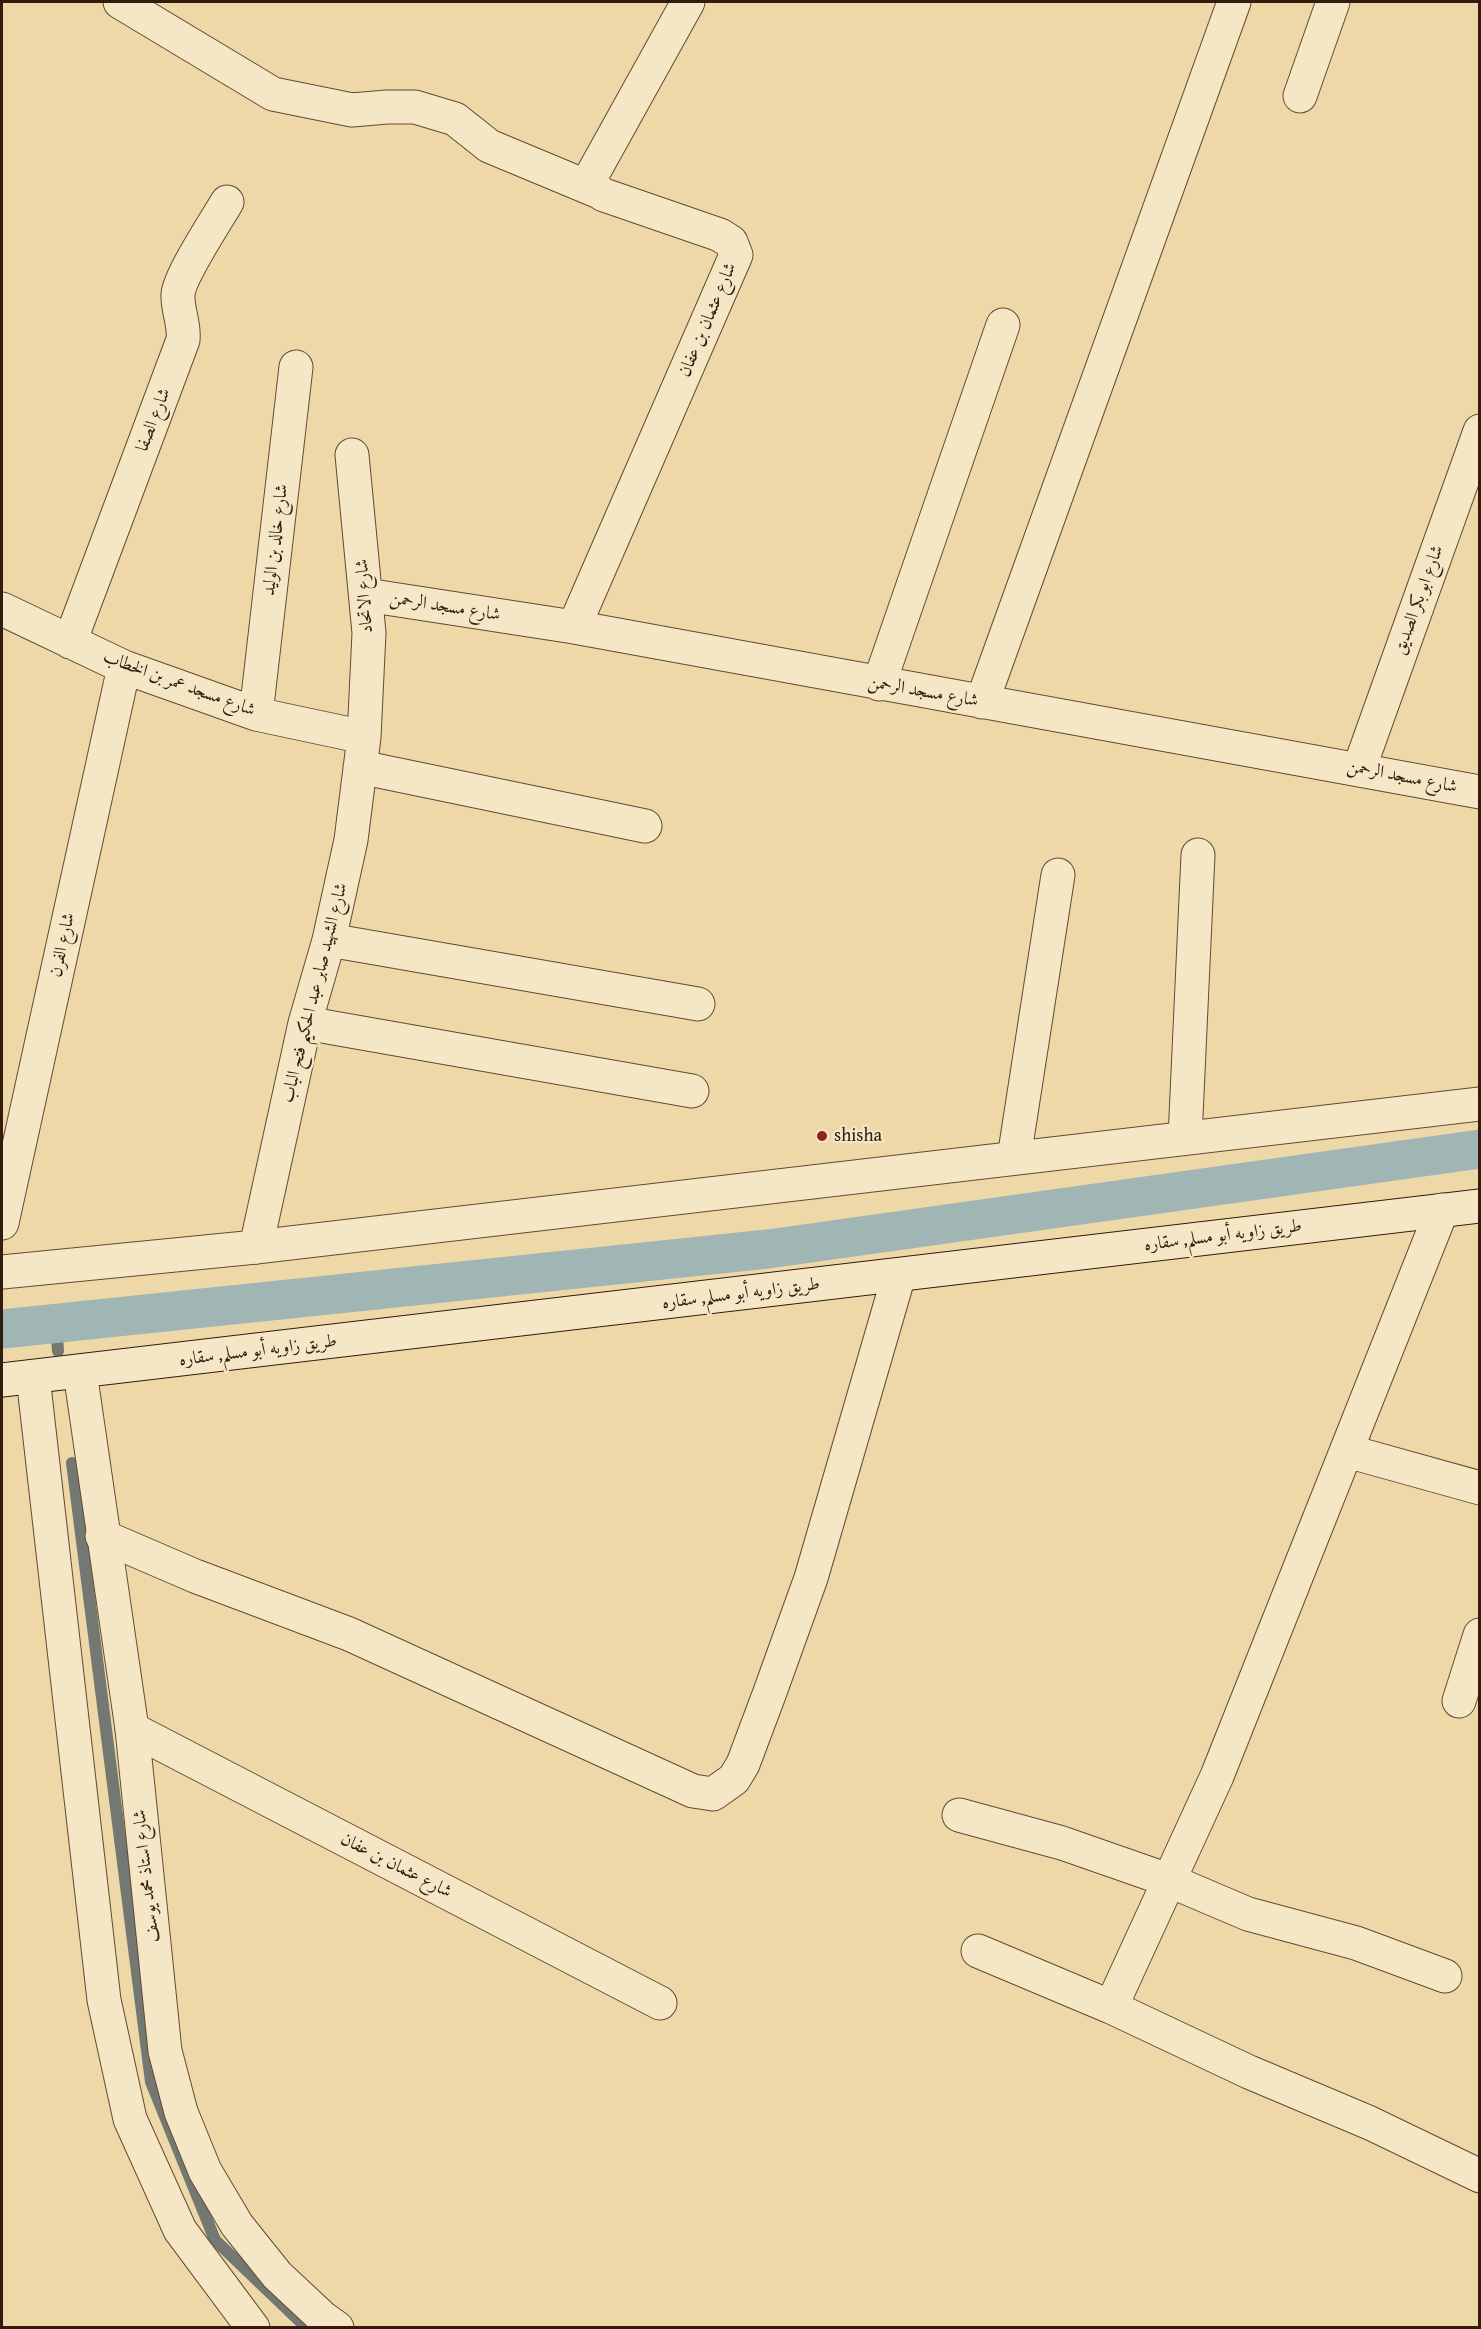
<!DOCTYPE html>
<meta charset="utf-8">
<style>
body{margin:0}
#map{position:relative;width:1481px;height:2329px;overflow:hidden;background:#efd8a8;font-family:"Gentium Book Plus",serif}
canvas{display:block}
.frame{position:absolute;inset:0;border:3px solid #331b0d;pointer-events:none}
</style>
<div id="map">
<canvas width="1481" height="2329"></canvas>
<div class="frame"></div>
</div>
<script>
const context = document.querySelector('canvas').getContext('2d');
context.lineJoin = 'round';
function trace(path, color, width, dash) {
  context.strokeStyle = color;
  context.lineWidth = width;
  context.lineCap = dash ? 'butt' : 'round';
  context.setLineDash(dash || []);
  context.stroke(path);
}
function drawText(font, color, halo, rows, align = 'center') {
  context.font = font + ' "Gentium Book Plus",Amiri,serif';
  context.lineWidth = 4.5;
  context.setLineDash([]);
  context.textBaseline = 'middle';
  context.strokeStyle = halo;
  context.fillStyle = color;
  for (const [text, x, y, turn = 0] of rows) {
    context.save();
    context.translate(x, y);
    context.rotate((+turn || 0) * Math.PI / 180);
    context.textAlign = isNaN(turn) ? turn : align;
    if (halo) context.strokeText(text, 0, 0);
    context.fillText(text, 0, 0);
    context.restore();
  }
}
trace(new Path2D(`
 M 56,1323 L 58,1351
 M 72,1463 L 151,2082 L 215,2240 L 307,2328`), '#747872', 12);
trace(new Path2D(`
 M 2,1329 L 768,1249 L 1480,1149`), '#a0b6b5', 39);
const minor = new Path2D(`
 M 120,2 L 273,94 L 352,110 L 387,107 L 415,107 L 455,119 L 489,146 L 597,191
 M 1300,96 L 1333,2
 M 366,595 L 574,627 L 1480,792
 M 2,609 L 124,667 L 256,714 L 364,737
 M 574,627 L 736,255 L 731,242 L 720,235 L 604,195 C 595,190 593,185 592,175 L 688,2
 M 70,642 L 183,340 C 185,324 177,310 178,294 C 180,275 216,221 227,202
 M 879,684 L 1003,325
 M 982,702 L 1234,2
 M 256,714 L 296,367
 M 360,767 L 645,826
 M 1359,769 L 1480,431
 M 329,940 L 698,1004
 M 305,1023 L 692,1091
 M 1185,1138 L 1198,855
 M 1014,1158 L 1058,875
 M 2,1223 L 124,667
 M 256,1247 L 305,1023 L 329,940 L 351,840 L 364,737 L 369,633 L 352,455
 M 1347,1451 L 1480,1488
 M 102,1536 L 195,1576 L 349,1634 L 693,1791 L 713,1794 L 734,1779 L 743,1764 L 770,1692 L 811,1578 L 899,1275
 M 1459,1701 L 1480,1635
 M 132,1729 L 660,2003
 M 959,1815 L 1062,1843 L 1168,1880 L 1248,1914 L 1356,1943 L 1445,1976
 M 978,1951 L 1111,2007 L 1249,2072 L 1370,2123 L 1480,2176
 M 1111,2007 L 1217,1776 L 1442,1210`);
const tertiary = new Path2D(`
 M 2,1272 L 256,1247 L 1480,1104
 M 80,1372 L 132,1729 L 165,2051 L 181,2112 L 205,2171 L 237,2225 L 277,2275 L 323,2318 L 337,2328
 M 33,1377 L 104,2000 L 130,2119 L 180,2230 L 253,2328`);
const secondary = new Path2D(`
 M 2,1380 L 1480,1206`);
trace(minor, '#624a34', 35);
trace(tertiary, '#624a34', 35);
trace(secondary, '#331b0d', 35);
trace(minor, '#f5e6c6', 33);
trace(tertiary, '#f5e6c6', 33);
trace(secondary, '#f5e6c6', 33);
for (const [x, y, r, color] of [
 [822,1136,6,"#8f2418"]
]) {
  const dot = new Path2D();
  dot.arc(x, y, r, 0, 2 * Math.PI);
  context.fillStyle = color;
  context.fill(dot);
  trace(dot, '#f5e6c6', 2);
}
drawText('18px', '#331b0d', '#f5e6c6', [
 ["شارع عثمان بن عفان",708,320,-67],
 ["شارع الصفا",154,420,-69],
 ["شارع خالد بن الوليد",276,540,-83],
 ["شارع الاتحاد",365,596,-94],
 ["شارع ابو بكر الصديق",1419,600,-70],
 ["شارع مسجد الرحمن",445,607,9],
 ["شارع مسجد عمر بن الخطاب",179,684,20],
 ["شارع مسجد الرحمن",923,692,10],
 ["شارع مسجد الرحمن",1402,777,11],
 ["شارع الفرن",63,945,-78],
 ["شارع الشهيد صابر عبد الحكيم فتح الباب",315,993,-76],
 ["طريق زاويه أبو مسلم, سقاره",1223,1236,-7],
 ["طريق زاويه أبو مسلم, سقاره",741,1294,-7],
 ["طريق زاويه أبو مسلم, سقاره",258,1351,-7],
 ["شارع عثمان بن عفان",396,1866,27],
 ["شارع استاذ محمد يوسف",147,1876,-96]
]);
drawText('18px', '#331b0d', '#f5e6c6', [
 ["shisha",834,1136]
], 'left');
</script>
